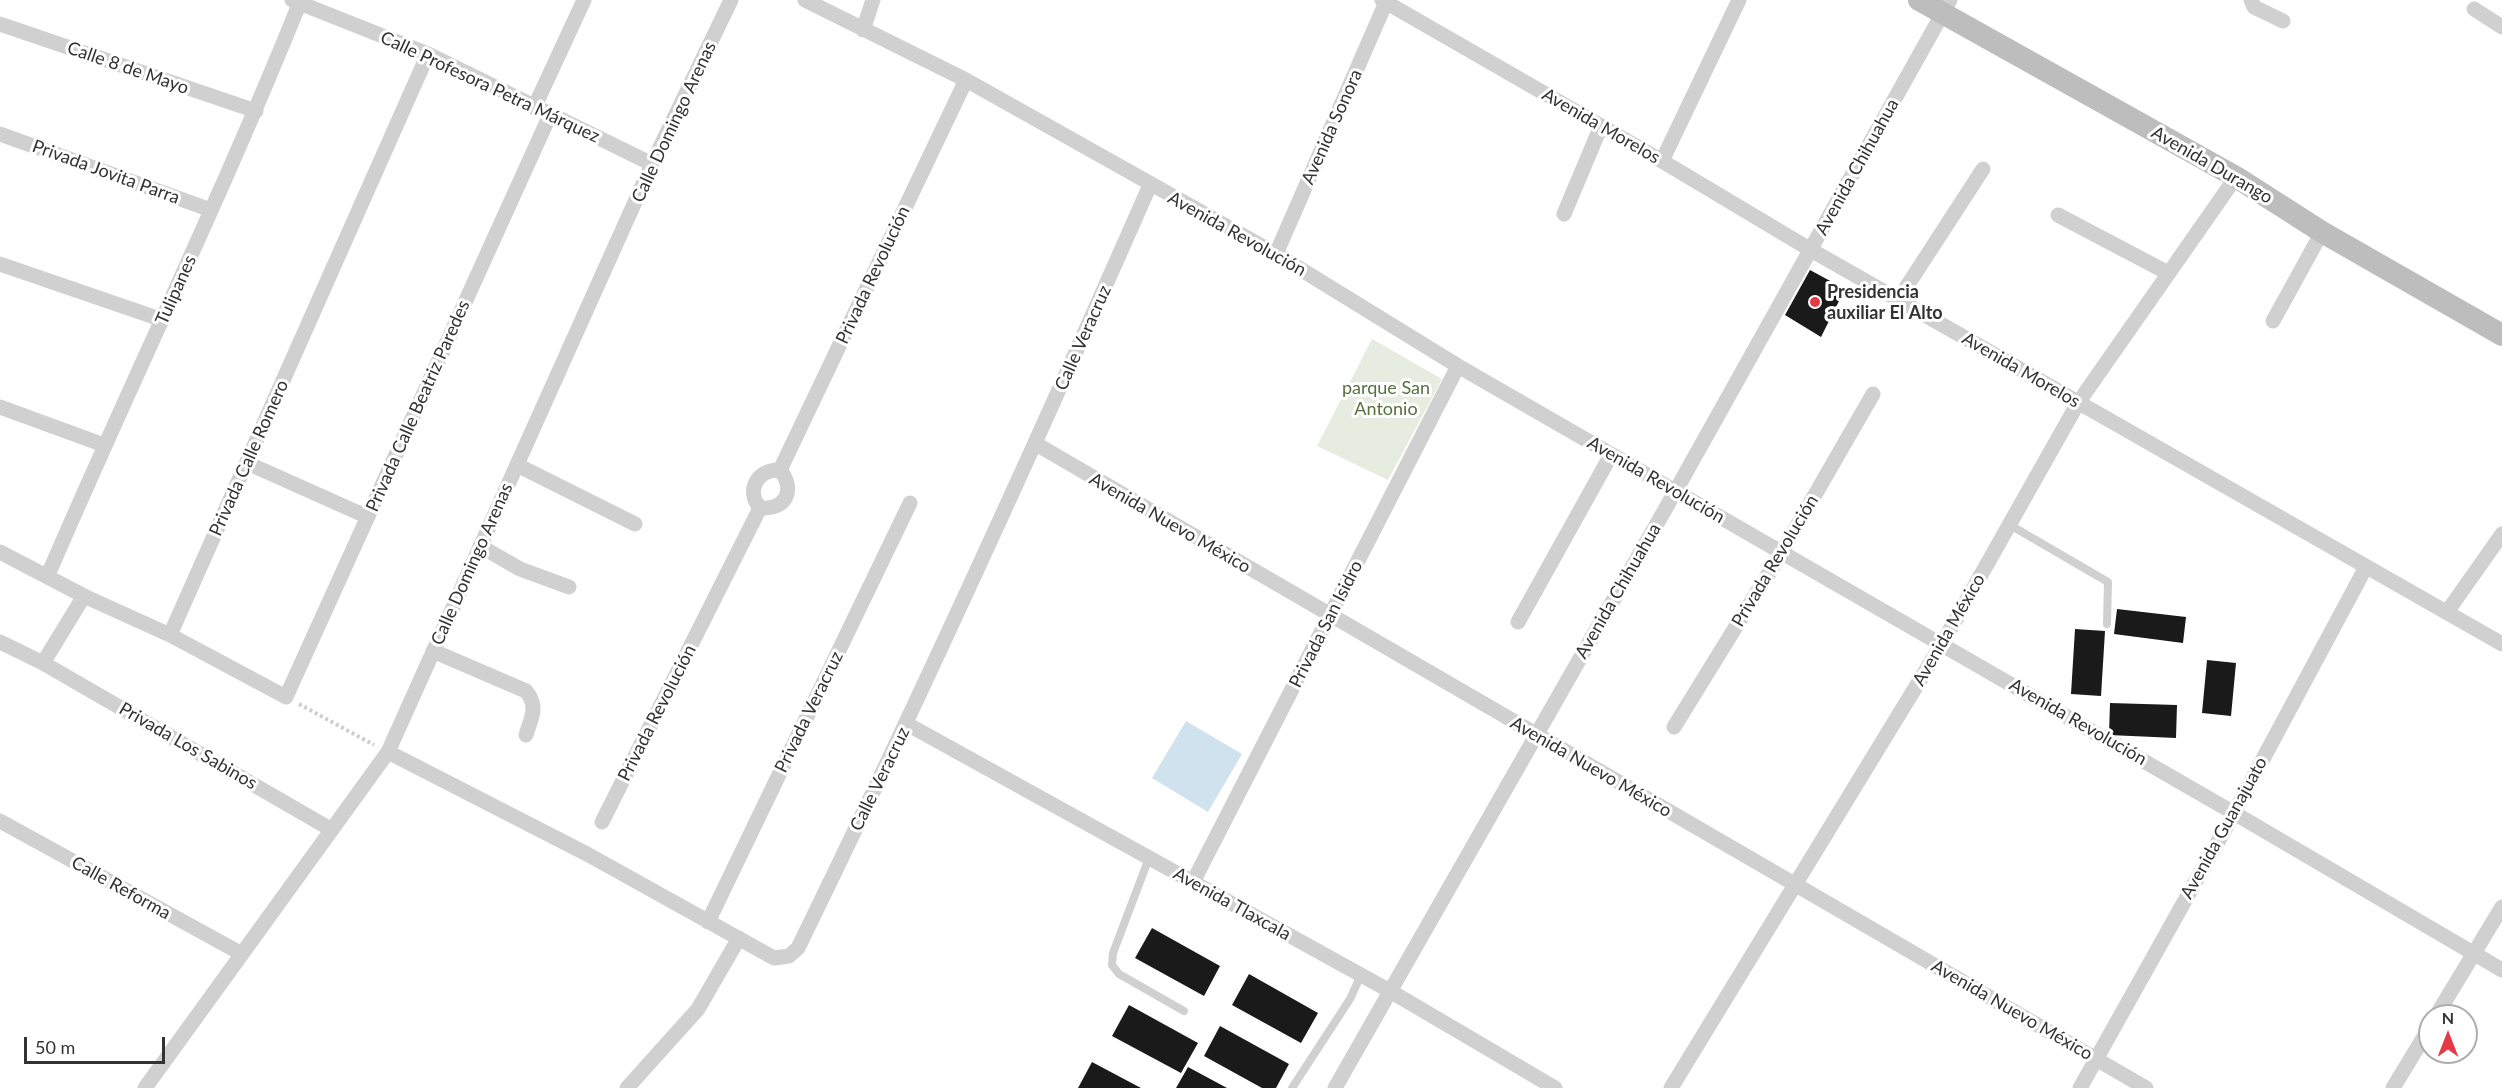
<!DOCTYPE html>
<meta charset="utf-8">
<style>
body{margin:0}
#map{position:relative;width:2502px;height:1088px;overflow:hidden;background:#fff;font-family:Lato,sans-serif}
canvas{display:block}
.north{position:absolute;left:2418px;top:1004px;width:60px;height:60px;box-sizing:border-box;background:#fff;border:2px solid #adadad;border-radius:50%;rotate:0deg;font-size:16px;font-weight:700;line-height:24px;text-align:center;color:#333}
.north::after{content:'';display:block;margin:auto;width:21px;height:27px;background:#e63946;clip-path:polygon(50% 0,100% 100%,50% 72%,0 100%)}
.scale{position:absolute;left:24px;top:1037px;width:141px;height:27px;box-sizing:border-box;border:3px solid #333;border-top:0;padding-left:8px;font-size:18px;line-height:21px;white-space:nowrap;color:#333;-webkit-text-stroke:4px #fff;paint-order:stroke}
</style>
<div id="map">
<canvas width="2502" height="1088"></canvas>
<div class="north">N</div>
<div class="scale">50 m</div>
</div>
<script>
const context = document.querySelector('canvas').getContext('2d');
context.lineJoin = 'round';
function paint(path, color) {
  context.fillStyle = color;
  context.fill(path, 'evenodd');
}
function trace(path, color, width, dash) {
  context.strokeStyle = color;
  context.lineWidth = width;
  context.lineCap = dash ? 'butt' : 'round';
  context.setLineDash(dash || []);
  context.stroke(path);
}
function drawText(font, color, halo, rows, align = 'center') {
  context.font = font + ' Lato,sans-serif';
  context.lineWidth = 6;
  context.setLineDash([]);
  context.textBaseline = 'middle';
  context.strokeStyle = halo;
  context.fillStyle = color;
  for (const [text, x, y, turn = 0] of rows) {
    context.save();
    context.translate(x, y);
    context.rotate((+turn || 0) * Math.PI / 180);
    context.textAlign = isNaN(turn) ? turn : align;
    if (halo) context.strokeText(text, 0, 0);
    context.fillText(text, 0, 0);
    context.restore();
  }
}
paint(new Path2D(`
 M 1372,339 L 1442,379 L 1388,480 L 1317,446 Z`), '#e6ecdf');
paint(new Path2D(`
 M 1186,721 L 1242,754 L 1208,812 L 1152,778 Z`), '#cfe2ee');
paint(new Path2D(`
 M 1810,270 L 1845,289 L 1821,337 L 1785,315 Z
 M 2117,609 L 2186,617 L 2183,643 L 2114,634 Z
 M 2075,629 L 2105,631 L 2101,696 L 2071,694 Z
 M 2207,660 L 2236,663 L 2231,716 L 2202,713 Z
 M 2110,703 L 2177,705 L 2176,738 L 2109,735 Z
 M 1152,928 L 1220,966 L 1204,996 L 1135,958 Z
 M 1249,974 L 1318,1013 L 1301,1043 L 1232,1005 Z
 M 1129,1005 L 1198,1043 L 1181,1073 L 1112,1036 Z
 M 1220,1026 L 1289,1064 L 1276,1088 L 1262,1088 L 1204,1056 Z
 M 1092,1062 L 1141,1088 L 1078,1088 Z
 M 1188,1067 L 1227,1088 L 1176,1088 Z`), '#1a1a1a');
trace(new Path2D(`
 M 299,704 L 374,745`), '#cdcdcd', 4, [3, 3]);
trace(new Path2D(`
 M 2010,525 L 2108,582 L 2107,624
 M 1149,858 L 1113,953 L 1112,965 L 1119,974 L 1184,1011
 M 1292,1088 L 1350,999 L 1361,975`), '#d0d0d0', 8);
trace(new Path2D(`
 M 292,0 L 428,54 L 652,164
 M 805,0 L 966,80 L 1276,254 L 1458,366 L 2234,813 L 2502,970
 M 1382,0 L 1662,161 L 1811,250 L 2502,644
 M 2251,0 L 2254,7 L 2283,21
 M 2474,9 L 2502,27
 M 0,24 L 256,111
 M 863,30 L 873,0
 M 534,108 L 584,0
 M 0,134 L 211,210
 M 1662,161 L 1739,0
 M 1564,214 L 1601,126
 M 2058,215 L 2168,273
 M 1276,254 L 1387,0
 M 0,264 L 163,320
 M 1898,300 L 1983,169
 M 2273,321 L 2322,232
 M 0,407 L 104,445
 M 1036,444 L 2146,1088
 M 247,463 L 368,517
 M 517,465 L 635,524
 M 780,470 L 966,80
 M 760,508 C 786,510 796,490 780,470
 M 760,508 C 745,490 758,469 780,470
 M 480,546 L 520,569 L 569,587
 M 0,552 L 84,596 L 170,635 L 286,697 L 550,115
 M 48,575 C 130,384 222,196 300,2
 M 2447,612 L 2502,534
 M 1518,622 L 1611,455
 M 170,635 L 428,54
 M 0,642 L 43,663 L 332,830
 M 433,651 L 526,691 C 539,707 531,718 526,735
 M 43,663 L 84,596
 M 907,724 L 1390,991 L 1555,1088
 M 1674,727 L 1782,552 L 1873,394
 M 388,752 L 587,854 L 774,958 L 789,956 L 798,948 C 921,696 1037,442 1150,185
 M 0,821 L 242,954
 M 602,822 L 760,508
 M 1193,882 L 1458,366
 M 708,922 L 910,503
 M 2436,1016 L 2502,907
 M 145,1088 L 388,752 L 652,164 L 731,0
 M 627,1088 L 698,1009 L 739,938
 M 1335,1088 L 1675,492 L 1950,0
 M 1671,1088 L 1942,644 L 2078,403 L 2236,177
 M 2080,1088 L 2234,813 L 2366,567
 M 2393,1088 L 2430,1027`), '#d0d0d0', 15);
trace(new Path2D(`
 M 1919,0 L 2236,177 L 2322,232 L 2502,335`), '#bdbdbd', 22);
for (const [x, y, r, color] of [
 [1815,302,6,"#e63946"]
]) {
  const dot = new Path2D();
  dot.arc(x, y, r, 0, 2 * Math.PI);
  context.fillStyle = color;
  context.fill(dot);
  trace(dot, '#fff', 2);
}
drawText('18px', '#333', '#fff', [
 ["Calle 8 de Mayo",128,68,19],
 ["Calle Profesora Petra Márquez",490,87,25],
 ["Calle Domingo Arenas",674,122,-65],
 ["Avenida Morelos",1601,126,30],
 ["Avenida Sonora",1332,127,-66],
 ["Avenida Durango",2212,165,30],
 ["Avenida Chihuahua",1857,167,-61],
 ["Privada Jovita Parra",106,172,20],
 ["Avenida Revolución",1237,234,29],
 ["Privada Revolución",873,275,-65],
 ["Tulipanes",176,290,-66],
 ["Calle Veracruz",1083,338,-66],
 ["Avenida Morelos",2021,370,30],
 ["Privada Calle Beatriz Paredes",418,406,-66],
 ["Privada Calle Romero",249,458,-66],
 ["Avenida Revolución",1656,480,30],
 ["Avenida Nuevo México",1170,523,30],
 ["Privada Revolución",1775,561,-59],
 ["Calle Domingo Arenas",472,564,-66],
 ["Avenida Chihuahua",1618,591,-60],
 ["Privada San Isidro",1326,624,-63],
 ["Avenida México",1949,630,-60],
 ["Privada Veracruz",809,712,-64],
 ["Privada Revolución",657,713,-63],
 ["Avenida Revolución",2078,722,30],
 ["Privada Los Sabinos",188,746,30],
 ["Avenida Nuevo México",1591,767,30],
 ["Calle Veracruz",880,779,-64],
 ["Avenida Guanajuato",2224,828,-61],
 ["Calle Reforma",121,888,29],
 ["Avenida Tlaxcala",1232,904,29],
 ["Avenida Nuevo México",2012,1010,30]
]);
drawText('bold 18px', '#333', '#fff', [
 ["Presidencia",1827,292],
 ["auxiliar El Alto",1827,313]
], 'left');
drawText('18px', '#56703f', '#fff', [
 ["parque San",1386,388],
 ["Antonio",1386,409]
]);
</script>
